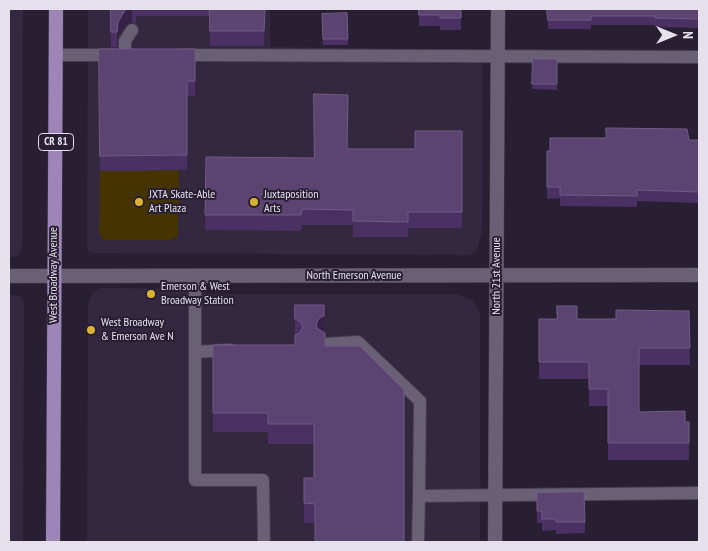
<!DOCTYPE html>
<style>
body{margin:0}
#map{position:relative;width:708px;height:551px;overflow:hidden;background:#282032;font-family:"PT Sans Narrow",sans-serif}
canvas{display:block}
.frame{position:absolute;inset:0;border:10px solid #e6e0ed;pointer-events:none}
.north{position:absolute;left:648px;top:10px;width:50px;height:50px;-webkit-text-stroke:4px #282032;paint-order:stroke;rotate:90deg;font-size:14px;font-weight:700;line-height:20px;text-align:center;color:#e6e0ed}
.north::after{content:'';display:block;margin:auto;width:18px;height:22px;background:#e6e0ed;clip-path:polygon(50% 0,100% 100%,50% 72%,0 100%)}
</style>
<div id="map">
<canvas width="708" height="551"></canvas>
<div class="frame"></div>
<div class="north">N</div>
</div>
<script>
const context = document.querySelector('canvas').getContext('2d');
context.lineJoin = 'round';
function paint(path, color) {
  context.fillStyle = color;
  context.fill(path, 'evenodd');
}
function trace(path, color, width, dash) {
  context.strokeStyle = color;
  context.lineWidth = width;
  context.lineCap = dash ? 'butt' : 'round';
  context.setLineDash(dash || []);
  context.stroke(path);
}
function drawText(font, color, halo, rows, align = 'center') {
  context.font = font + ' "PT Sans Narrow",sans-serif';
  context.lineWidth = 4;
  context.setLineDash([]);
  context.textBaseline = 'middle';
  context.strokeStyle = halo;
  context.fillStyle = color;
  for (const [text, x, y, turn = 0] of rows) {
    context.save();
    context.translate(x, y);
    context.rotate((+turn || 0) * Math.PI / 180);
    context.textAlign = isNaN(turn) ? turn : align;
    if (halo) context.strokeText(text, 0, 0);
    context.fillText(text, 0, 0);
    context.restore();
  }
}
paint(new Path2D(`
 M 9,9 L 23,9 L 22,249 L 16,257 L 9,257 Z
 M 88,9 L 270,9 L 270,47 L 483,50 L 482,232 L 477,249 L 470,255 L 91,253 L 87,250 Z
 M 100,288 L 178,289 L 213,294 L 457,294 L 472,300 L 480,312 L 480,542 L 87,542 L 88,306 L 92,294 Z
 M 9,294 L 20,296 L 24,301 L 23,542 L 9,542 Z`), '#332840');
paint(new Path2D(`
 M 179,170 L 178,236 L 171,240 L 104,240 L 99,233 L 100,171 Z`), '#453400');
const service = new Path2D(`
 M 57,55 L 114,55
 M 125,55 L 125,41 L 132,30
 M 179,55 L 699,57
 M 195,276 L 195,480 L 263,480 L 264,542
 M 324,344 L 358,342 L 420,401 L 419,496
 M 195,352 L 231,350
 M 418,542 L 419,496 L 699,493`);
const minor = new Path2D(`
 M 495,542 L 498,9`);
const tertiary = new Path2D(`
 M 9,276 L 699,275`);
const primary = new Path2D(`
 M 53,542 L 56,9`);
trace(service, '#443d4d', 14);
trace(minor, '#443d4d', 15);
trace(tertiary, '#443d4d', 15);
trace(primary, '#443d4d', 15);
trace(service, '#6a6076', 12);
trace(minor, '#6a6076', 14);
trace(tertiary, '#6a6076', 14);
trace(primary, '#9d85b8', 14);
paint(new Path2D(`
 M 111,9 L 265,9 L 264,46 L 210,46 L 210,16 L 136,16 L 136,23 L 132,22 L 125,25 L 118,37 L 117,47 L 111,47 Z
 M 419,9 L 461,9 L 461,30 L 440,30 L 440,26 L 419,26 Z
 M 547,9 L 699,9 L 699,28 L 655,27 L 655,25 L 591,25 L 591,29 L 548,29 Z
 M 347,13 L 348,45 L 323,45 L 322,14 Z
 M 99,49 L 195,49 L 195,96 L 187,96 L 187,170 L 100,171 Z
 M 533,59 L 557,59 L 557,90 L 532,89 Z
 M 462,131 L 462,228 L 408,228 L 408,237 L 353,237 L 353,225 L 302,225 L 301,231 L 205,230 L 206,157 L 314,158 L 348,149 L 415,149 Z
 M 689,140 L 699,140 L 699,203 L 637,201 L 637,207 L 560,206 L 560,198 L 547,199 L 547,151 Z
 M 295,305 L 324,305 L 315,523 L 304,523 L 304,478 L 314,478 L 314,444 L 268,444 L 268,432 L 213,432 L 213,345 L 295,345 Z
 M 689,311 L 690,365 L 639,365 L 639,412 L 685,422 L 689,422 L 689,460 L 608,460 L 608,406 L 589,406 L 589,379 L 539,379 L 539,319 L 616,319 Z
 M 537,493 L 585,522 L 585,533 L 556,534 L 556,530 L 542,531 L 542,523 L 537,523 Z`), '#4b3063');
paint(new Path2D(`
 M 128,9 L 132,9 L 132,22 L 125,25 L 118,37 L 117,47 L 117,32 L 118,22 L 125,10 Z
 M 324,316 L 324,336 L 319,338 L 316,325 L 319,318 Z`), '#362249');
const building = new Path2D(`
 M 111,9 L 128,9 L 125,10 L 118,22 L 117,32 L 111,32 Z
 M 210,9 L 265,9 L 264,31 L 210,31 Z
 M 419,9 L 461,9 L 461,18 L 440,18 L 440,15 L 419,15 Z
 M 547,9 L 699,9 L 699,19 L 655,18 L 655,16 L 591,16 L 591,20 L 548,20 Z
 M 347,13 L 348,39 L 323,39 L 322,14 Z
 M 99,49 L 195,49 L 195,81 L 187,81 L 187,155 L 100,156 Z
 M 533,59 L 557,59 L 557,84 L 532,84 Z
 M 314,94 L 348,95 L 347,149 L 415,149 L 415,131 L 462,131 L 462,212 L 408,212 L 408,222 L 353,221 L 353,210 L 302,209 L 301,215 L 205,215 L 206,157 L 314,158 Z
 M 606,128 L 687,129 L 689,140 L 699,140 L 699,192 L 637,190 L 637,196 L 560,195 L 560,187 L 547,187 L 547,151 L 550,151 L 550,138 L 606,138 Z
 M 295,305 L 324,305 L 324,316 L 319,318 L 316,325 L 318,329 L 325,333 L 325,346 L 360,346 L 404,390 L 404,542 L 315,542 L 315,504 L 304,503 L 304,478 L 314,478 L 314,424 L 268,424 L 268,413 L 213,413 L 213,345 L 295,345 L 295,335 L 300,333 L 303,327 L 301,322 L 295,319 Z
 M 557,306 L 577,306 L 577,319 L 616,319 L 616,310 L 689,311 L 690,348 L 639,348 L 639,412 L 685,411 L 685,422 L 689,422 L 689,443 L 608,443 L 608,389 L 589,389 L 589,362 L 539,362 L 539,319 L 557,319 Z
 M 584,492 L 585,522 L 556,522 L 556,519 L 542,519 L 542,511 L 537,511 L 537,493 Z`);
paint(building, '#5b4372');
trace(building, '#715c85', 1);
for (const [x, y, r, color] of [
 [139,202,5,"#dcb233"],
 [254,202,5,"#dcb233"],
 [151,294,5,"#dcb233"],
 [91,330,5,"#dcb233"]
]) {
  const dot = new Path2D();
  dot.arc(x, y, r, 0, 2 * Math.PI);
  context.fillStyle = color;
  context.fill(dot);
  trace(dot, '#282032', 2);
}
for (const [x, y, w] of [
 [56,142,35]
]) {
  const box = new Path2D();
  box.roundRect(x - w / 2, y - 8.5, w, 17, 4);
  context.fillStyle = '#282032';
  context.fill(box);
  trace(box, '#e6e0ed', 1);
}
drawText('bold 11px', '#e6e0ed', null, [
 ["CR 81",56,142]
]);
drawText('12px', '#e6e0ed', '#282032', [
 ["JXTA Skate-Able",149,195],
 ["Art Plaza",149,209],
 ["Juxtaposition",264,195],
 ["Arts",264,209],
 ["Emerson & West",161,287],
 ["Broadway Station",161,301],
 ["West Broadway",101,323],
 ["& Emerson Ave N",101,337]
], 'left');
drawText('12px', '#e6e0ed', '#282032', [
 ["West Broadway Avenue",54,275,-90],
 ["North Emerson Avenue",354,276],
 ["North 21st Avenue",497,276,-90]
]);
</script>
